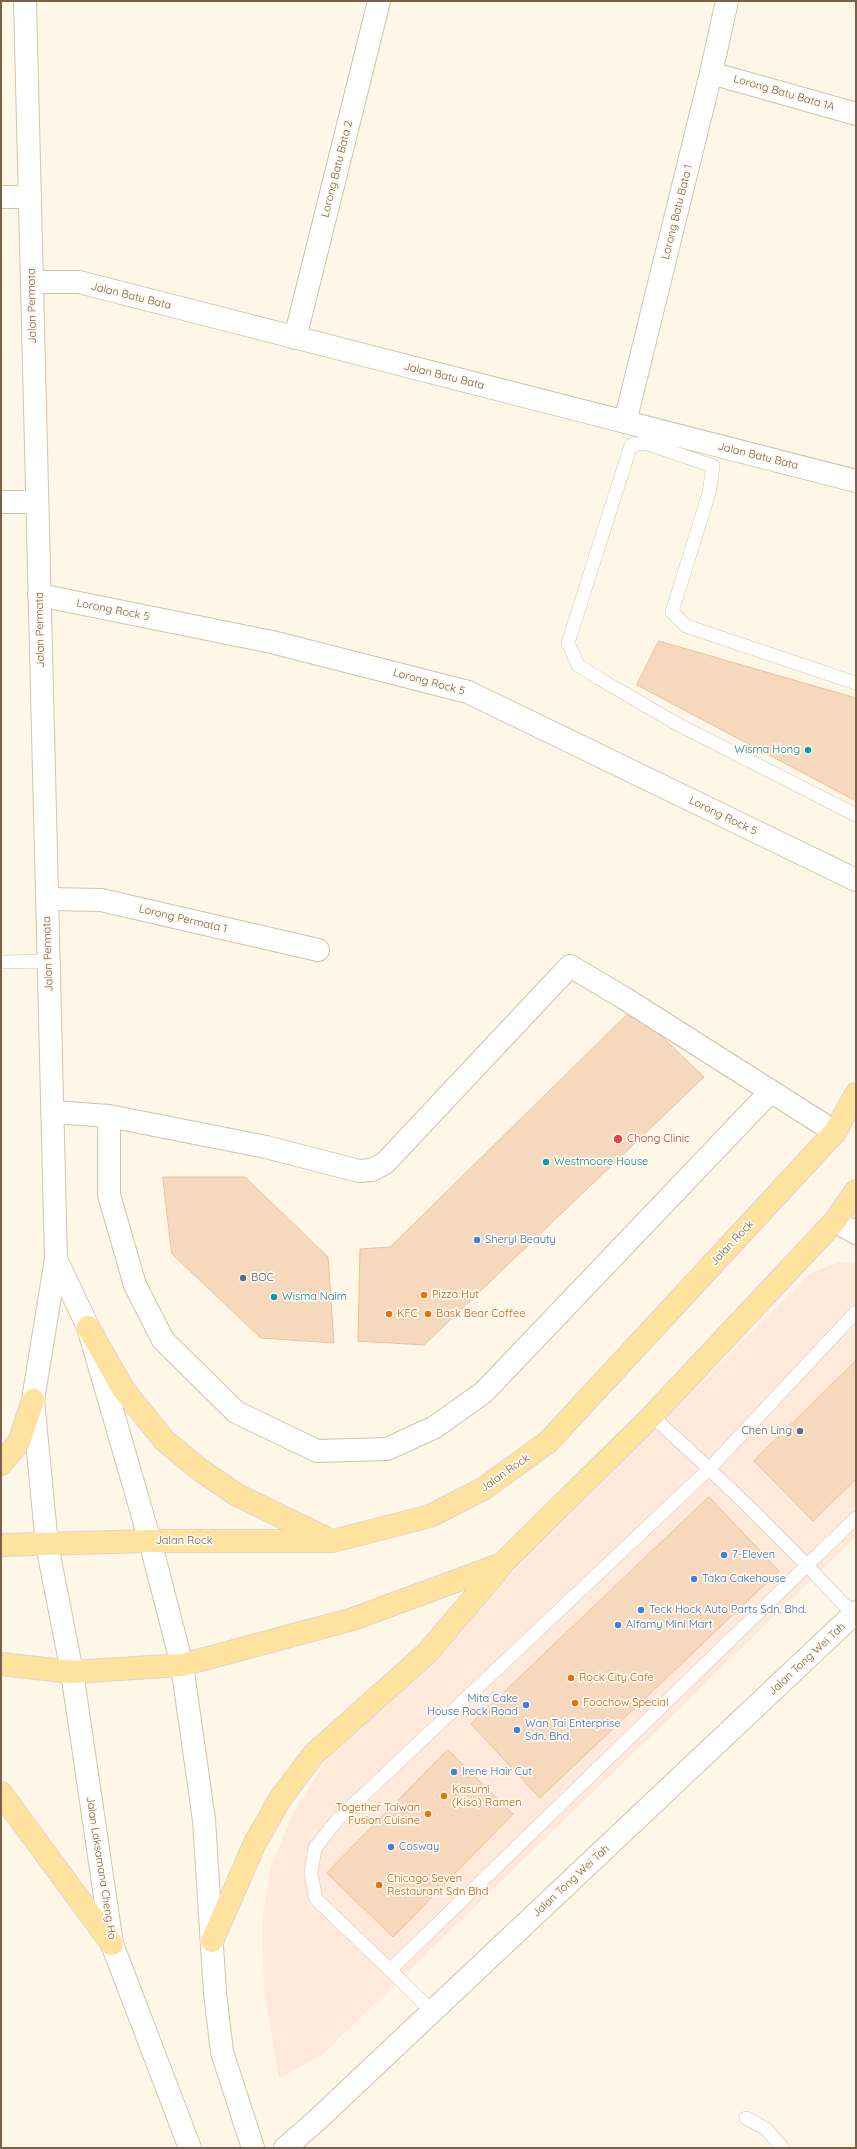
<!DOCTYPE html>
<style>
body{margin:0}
#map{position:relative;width:857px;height:2149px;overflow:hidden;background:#fef7e8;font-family:Quicksand,sans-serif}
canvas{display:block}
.frame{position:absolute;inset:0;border:2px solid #7c5f49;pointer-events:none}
</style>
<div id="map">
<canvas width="857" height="2149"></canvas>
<div class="frame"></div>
</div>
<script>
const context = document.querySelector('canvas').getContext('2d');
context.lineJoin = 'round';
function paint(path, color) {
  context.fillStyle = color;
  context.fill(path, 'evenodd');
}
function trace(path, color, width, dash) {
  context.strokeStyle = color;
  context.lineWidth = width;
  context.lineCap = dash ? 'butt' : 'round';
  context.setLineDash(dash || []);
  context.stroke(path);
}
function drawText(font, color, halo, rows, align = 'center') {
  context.font = font + ' Quicksand,sans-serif';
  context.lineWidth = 3.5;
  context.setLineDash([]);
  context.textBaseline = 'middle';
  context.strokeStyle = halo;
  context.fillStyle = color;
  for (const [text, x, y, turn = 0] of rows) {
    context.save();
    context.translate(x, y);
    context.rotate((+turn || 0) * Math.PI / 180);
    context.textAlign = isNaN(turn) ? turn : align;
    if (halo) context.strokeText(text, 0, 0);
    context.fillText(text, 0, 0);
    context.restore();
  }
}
paint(new Path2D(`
 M 840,1262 L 856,1263 L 856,1537 L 322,2055 L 279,2078 L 264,1991 L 262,1922 L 271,1866 L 294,1811 L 326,1761 L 810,1273 Z`), '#ffe9db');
const building = new Path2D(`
 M 659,641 L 856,698 L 856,801 L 637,685 Z
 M 633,1009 L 704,1077 L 424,1345 L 358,1341 L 360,1249 L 390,1247 Z
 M 163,1177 L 245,1177 L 328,1257 L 334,1343 L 261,1338 L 172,1254 Z
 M 856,1361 L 856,1479 L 813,1521 L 754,1461 Z
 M 709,1497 L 779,1571 L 540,1798 L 471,1724 Z
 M 448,1750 L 513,1814 L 393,1937 L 327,1873 Z`);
paint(building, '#f6d8bd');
trace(building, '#ebc09c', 1);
const lane = new Path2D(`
 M 856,683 L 686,626 L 672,612 L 709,493 L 713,466 L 645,443 L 631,445 L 568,643 L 578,665 L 598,678 L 679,725 L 856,815
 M 1,962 L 49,961
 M 856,1312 L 710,1468 L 338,1819 L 315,1848 L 311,1873 L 316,1899 L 390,1970 L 856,1518
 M 652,1416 C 722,1479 789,1545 854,1615
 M 390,1970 L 432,2011
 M 746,2118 L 766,2129 L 783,2148`);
const street = new Path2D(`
 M 711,73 L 856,114
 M 1,197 L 30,197
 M 32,282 L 79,282 L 856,481
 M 295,338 L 379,1
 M 625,422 L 711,73 L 727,1
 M 1,502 L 37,502
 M 39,595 L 272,642 L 468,692 L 856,880
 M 47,899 L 101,900 L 318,950
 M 52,1112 L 109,1116 L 266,1147 L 359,1171 L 372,1170 L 385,1163 L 570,966 L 624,998 L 835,1132
 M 109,1116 L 109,1195 L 135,1285 L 163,1340 L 236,1412 L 317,1451 L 387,1449 L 435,1427 L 484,1392 L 771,1091
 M 835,1221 L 856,1233
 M 285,2148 L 316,2121 L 856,1612`);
const secondary = new Path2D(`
 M 25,1 L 56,1259 L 33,1400 L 47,1545 L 72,1672 L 112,1944 L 190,2148
 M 56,1259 L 88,1327 L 150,1541 L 182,1665 L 204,1820 L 215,1993 L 222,2052 L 253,2148`);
const primary = new Path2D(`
 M 88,1327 L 123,1389 L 164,1440 L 199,1469 L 237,1495 L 328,1539
 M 1,1464 L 19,1442 L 33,1400
 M 1,1545 L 150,1541 L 333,1541 L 430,1516 L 483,1489 L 548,1442 L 835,1132 L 856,1094
 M 1,1664 L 72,1672 L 182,1665 L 353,1619 L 502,1564 L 652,1416 L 835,1221 L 856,1191
 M 1,1793 L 112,1944
 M 212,1941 L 255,1843 L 280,1799 L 314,1754 L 427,1653 L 502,1565`);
trace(lane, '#d3c0ac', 14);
trace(street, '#d3c0ac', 24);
trace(secondary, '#d8c2ab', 24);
trace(primary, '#ddd5d0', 24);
trace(lane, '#fff', 13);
trace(street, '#fff', 22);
trace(secondary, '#fff', 22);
trace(primary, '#ffe29e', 22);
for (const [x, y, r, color] of [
 [808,750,4,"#0f9aa8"],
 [618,1139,5,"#e0444e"],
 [546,1162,4,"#0f9aa8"],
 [477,1240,4,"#3f7fe0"],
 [243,1278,4,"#5c6f8a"],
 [424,1295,4,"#e8710a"],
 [274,1297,4,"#0f9aa8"],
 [389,1314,4,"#e8710a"],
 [428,1314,4,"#e8710a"],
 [800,1431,4,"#5c6f8a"],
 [724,1555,4,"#3f7fe0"],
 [694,1579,4,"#3f7fe0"],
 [641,1610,4,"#3f7fe0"],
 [618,1625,4,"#3f7fe0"],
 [571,1678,4,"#e8710a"],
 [575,1703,4,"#e8710a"],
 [526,1705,4,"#3f7fe0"],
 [517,1730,4,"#3f7fe0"],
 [454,1772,4,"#3f7fe0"],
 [444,1796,4,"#e8710a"],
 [428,1814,4,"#e8710a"],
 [391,1847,4,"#3f7fe0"],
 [379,1885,4,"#e8710a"]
]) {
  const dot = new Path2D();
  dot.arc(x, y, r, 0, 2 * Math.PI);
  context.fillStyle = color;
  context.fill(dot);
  trace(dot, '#fffaf0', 1.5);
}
drawText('11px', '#7c5f49', '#fffaf0', [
 ["Lorong Batu Bata 1A",784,93,16],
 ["Lorong Batu Bata 2",337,169,-76],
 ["Lorong Batu Bata 1",677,212,-76],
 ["Jalan Batu Bata",131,296,14],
 ["Jalan Permata",32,306,-91],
 ["Jalan Batu Bata",444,376,14],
 ["Jalan Batu Bata",758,456,14],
 ["Lorong Rock 5",113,610,11],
 ["Jalan Permata",40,630,-91],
 ["Lorong Rock 5",429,682,15],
 ["Lorong Rock 5",723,816,26],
 ["Lorong Permata 1",183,919,13],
 ["Jalan Permata",48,954,-92],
 ["Jalan Rock",732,1243,-47],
 ["Jalan Rock",505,1473,-35],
 ["Jalan Rock",184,1541],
 ["Jalan Tong Wei Tah",807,1659,-43],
 ["Jalan Laksamana Cheng Ho",101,1868,81],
 ["Jalan Tong Wei Tah",571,1881,-43]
]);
drawText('11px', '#0d838f', '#fffaf0', [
 ["Wisma Hong",800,750,"right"],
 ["Westmoore House",554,1162],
 ["Wisma Naim",282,1297]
], 'left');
drawText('11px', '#be3a42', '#fffaf0', [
 ["Chong Clinic",627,1139]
], 'left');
drawText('11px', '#366cbe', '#fffaf0', [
 ["Sheryl Beauty",485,1240],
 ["7-Eleven",732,1555],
 ["Taka Cakehouse",702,1579],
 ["Teck Hock Auto Parts Sdn. Bhd.",649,1610],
 ["Alfamy Mini Mart",626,1625],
 ["Mita Cake",518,1699,"right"],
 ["House Rock Road",518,1712,"right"],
 ["Wan Tai Enterprise",525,1724],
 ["Sdn. Bhd.",525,1737],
 ["Irene Hair Cut",462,1772],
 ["Cosway",399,1847]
], 'left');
drawText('11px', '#4e5e75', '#fffaf0', [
 ["BOC",251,1278],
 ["Chen Ling",792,1431,"right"]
], 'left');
drawText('11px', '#c56008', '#fffaf0', [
 ["Pizza Hut",432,1295],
 ["KFC",397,1314],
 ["Bask Bear Coffee",436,1314],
 ["Rock City Cafe",579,1678],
 ["Foochow Special",583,1703],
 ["Kasumi",452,1790],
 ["(Kiso) Ramen",452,1803],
 ["Together Taiwan",420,1808,"right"],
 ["Fusion Cuisine",420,1821,"right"],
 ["Chicago Seven",387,1879],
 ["Restaurant Sdn Bhd",387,1892]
], 'left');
</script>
